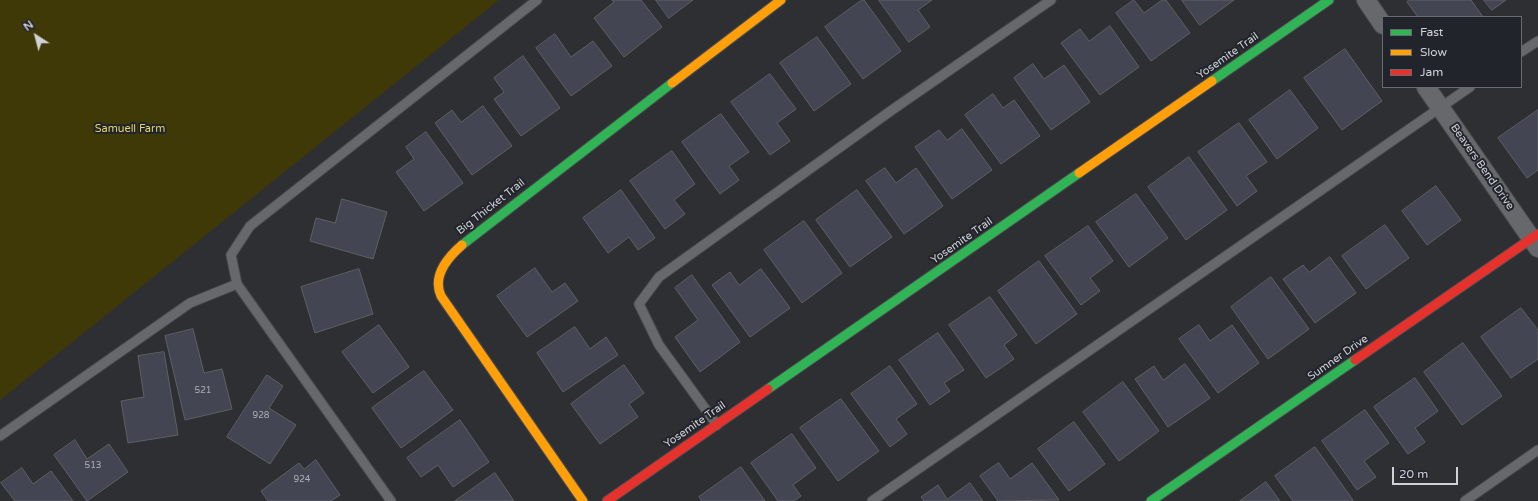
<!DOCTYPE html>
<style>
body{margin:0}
#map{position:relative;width:1538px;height:501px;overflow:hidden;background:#2e2f33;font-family:"Varela Round",sans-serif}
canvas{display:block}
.legend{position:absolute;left:1382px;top:16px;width:140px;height:72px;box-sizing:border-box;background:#22242b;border:1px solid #686a70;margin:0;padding:5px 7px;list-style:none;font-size:12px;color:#d0d2d7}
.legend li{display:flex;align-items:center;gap:8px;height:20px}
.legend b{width:20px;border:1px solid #686a70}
.north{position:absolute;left:16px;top:16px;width:40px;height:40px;-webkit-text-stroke:3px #22242b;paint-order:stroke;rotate:324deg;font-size:11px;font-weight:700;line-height:16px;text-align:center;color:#d0d2d7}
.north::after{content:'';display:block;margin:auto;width:14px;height:18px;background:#d0d2d7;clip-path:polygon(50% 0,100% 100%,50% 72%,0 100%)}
.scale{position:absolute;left:1392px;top:467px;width:66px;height:18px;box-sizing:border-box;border:2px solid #d0d2d7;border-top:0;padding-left:5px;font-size:12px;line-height:14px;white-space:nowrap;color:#d0d2d7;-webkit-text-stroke:3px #22242b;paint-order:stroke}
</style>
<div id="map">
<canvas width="1538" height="501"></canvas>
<ul class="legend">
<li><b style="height:5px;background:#30b455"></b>Fast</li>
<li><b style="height:5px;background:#ff9f0a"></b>Slow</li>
<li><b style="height:5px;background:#e5322d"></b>Jam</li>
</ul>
<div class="north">N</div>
<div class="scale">20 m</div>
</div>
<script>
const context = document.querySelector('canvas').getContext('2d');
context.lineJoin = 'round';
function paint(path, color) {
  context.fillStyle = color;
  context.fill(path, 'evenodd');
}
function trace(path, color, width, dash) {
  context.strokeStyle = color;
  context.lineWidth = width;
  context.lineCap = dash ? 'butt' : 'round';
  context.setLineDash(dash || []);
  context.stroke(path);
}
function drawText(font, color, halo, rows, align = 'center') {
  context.font = font + ' "Varela Round",sans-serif';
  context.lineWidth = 4;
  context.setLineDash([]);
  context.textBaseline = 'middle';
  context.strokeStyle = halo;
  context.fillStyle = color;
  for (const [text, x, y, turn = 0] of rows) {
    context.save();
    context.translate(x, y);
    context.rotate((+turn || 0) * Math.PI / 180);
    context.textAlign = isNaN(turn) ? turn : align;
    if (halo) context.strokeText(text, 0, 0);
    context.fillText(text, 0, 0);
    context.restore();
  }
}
paint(new Path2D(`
 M 0,0 L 499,0 L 0,400 Z`), '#3e3907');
const building = new Path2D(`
 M 612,0 L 641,0 L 662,27 L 624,57 L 594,18 L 614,2 Z
 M 656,0 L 693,0 L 669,18 Z
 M 862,0 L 864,0 L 901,51 L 863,79 L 825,27 Z
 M 879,0 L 932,0 L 918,10 L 930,27 L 909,42 Z
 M 1134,0 L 1144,13 L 1162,0 L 1166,0 L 1190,33 L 1151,61 L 1116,13 Z
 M 1182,0 L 1234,0 L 1200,25 Z
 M 1410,0 L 1471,0 L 1483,17 L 1418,17 L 1407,2 Z
 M 1484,0 L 1506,0 L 1492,10 Z
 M 1110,26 L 1139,67 L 1100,95 L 1061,43 L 1080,29 L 1089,41 Z
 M 555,34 L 571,57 L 593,41 L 612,66 L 571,96 L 536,48 Z
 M 817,37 L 851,84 L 814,111 L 780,63 Z
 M 1345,49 L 1382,101 L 1342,130 L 1304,78 Z
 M 523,56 L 560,108 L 521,136 L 494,99 L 504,92 L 494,78 Z
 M 1033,64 L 1044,79 L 1064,65 L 1090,102 L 1051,130 L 1014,78 Z
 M 770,74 L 796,109 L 777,123 L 790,141 L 770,155 L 731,102 Z
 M 1290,90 L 1318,128 L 1277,159 L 1249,120 Z
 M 993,94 L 1003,108 L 1014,100 L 1040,136 L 1001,164 L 965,115 Z
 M 483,106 L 512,146 L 472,175 L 435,123 L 452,110 L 461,122 Z
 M 1538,110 L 1538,170 L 1527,178 L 1498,138 Z
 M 721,114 L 749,152 L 729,166 L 739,180 L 720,194 L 682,142 Z
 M 1239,123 L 1267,162 L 1246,176 L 1257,191 L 1237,206 L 1198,152 Z
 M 962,129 L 992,170 L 952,199 L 915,147 L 939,130 L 947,140 Z
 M 426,132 L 463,183 L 424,211 L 396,172 L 414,159 L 406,147 Z
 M 672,151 L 695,184 L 674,200 L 685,214 L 665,229 L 630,181 Z
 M 1189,157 L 1227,210 L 1186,240 L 1148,187 Z
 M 885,168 L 896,183 L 916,168 L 943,206 L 904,234 L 866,181 Z
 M 1436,186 L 1461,220 L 1427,245 L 1402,211 Z
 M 621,190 L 655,238 L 638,250 L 629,237 L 608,253 L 583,218 Z
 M 857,190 L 892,237 L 850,267 L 816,220 Z
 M 1136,194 L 1168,238 L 1129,267 L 1096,222 Z
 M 342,199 L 387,212 L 373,259 L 310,241 L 316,218 L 335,223 Z
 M 804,221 L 842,273 L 802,303 L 764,250 Z
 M 1385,225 L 1409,258 L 1366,289 L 1342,256 Z
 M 1088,226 L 1113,261 L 1090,278 L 1100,291 L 1081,305 L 1045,256 Z
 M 1330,257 L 1356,293 L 1315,323 L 1283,279 L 1303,265 L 1309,272 Z
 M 1039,261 L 1077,314 L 1036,344 L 998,291 Z
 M 535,268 L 552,292 L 565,283 L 578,301 L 527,337 L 497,296 Z
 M 359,269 L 373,314 L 315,333 L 301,287 Z
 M 761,269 L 790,308 L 750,337 L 712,285 L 730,272 L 739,285 Z
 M 692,275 L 740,342 L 700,372 L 675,337 L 698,320 L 675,288 Z
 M 1271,277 L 1309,329 L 1268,359 L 1231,307 Z
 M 990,297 L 1017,335 L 1004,345 L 1014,359 L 986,378 L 949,325 Z
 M 1521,308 L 1538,330 L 1538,359 L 1511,378 L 1481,337 Z
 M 379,325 L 409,367 L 373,393 L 342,352 Z
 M 1199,325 L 1210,341 L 1232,325 L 1259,363 L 1218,393 L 1179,339 Z
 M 575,327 L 590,349 L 606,337 L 618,355 L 563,392 L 537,353 Z
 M 193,329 L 204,373 L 222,369 L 232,409 L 185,420 L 165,336 Z
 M 938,333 L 964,370 L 944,383 L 950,391 L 930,405 L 899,360 Z
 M 1463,343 L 1502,396 L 1462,425 L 1424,372 Z
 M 164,352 L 178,435 L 128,443 L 121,401 L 144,397 L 138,356 Z
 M 1185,364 L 1210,398 L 1168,427 L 1135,379 L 1154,366 L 1163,380 Z
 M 624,365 L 644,393 L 629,404 L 638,417 L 600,444 L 571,404 Z
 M 890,366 L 917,404 L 896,419 L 907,434 L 890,447 L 851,394 Z
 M 424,371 L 453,410 L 401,448 L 372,408 Z
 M 267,375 L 283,386 L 269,408 L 296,425 L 270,464 L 227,437 Z
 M 1415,378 L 1438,411 L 1415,428 L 1425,442 L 1408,454 L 1374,407 Z
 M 1123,382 L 1159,431 L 1119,461 L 1083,412 Z
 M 841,399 L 879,451 L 838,481 L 800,428 Z
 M 1365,410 L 1389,443 L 1364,461 L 1376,477 L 1357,490 L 1322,441 Z
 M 460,420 L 489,462 L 453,487 L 438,465 L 421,477 L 407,458 Z
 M 1074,422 L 1105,464 L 1069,491 L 1038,449 Z
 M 792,434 L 816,468 L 793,485 L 801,496 L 794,501 L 778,501 L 751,463 Z
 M 75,440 L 87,459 L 109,444 L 128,472 L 87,501 L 54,455 Z
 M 1315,447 L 1353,500 L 1351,501 L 1293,501 L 1275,476 Z
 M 316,460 L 340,495 L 331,501 L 268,501 L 261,491 L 299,463 L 304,469 Z
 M 999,463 L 1010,479 L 1032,463 L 1059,500 L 998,501 L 980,476 Z
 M 741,467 L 765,501 L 702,501 L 699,497 Z
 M 22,468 L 33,484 L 51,471 L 73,501 L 15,501 L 1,483 Z
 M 495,473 L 514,501 L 455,501 Z
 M 1266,482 L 1280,501 L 1240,501 Z
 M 970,483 L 983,501 L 924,501 L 921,497 L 938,485 L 947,499 Z`);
paint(building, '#434552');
trace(building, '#606063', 1);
const lane = new Path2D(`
 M 1521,52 L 1538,41
 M 717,425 L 659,345 L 639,304 L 659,277 L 892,110 L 1051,0
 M 0,436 L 190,303 L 237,284
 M 391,501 L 237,284 L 231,255 L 250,226 L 537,0
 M 872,501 L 1470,87
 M 1465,501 L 1538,450`);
const street = new Path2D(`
 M 1366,0 L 1383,25
 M 1426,87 L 1538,248`);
const fast = new Path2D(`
 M 1212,81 L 1329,0
 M 462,245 L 672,83
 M 768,389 L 1079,173
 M 1151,501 L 1355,360`);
const slow = new Path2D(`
 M 672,83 L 781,0
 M 1079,173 L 1212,81
 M 462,245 C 447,258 432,276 441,296 L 583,501`);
const jam = new Path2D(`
 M 1355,360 L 1538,234
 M 607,501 L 768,389`);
trace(lane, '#4b4c50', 11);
trace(street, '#4b4c50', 20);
trace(fast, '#4b4c50', 11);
trace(slow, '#4b4c50', 11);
trace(jam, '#4b4c50', 11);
trace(lane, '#67686b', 9);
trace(street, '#67686b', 18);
trace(fast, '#30b455', 9);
trace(slow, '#ff9f0a', 9);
trace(jam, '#e5322d', 9);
drawText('9px', '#adafb6', null, [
 ["521",203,391],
 ["928",261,416],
 ["513",93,466],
 ["924",302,480]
]);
drawText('11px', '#d0d2d7', '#22242b', [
 ["Yosemite Trail",1228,56,-35],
 ["Beavers Bend Drive",1482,167,55],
 ["Big Thicket Trail",491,207,-38],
 ["Yosemite Trail",962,241,-35],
 ["Sumner Drive",1338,358,-35],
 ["Yosemite Trail",695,425,-35]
]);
drawText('11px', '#e2d368', '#22242b', [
 ["Samuell Farm",130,129]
]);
</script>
